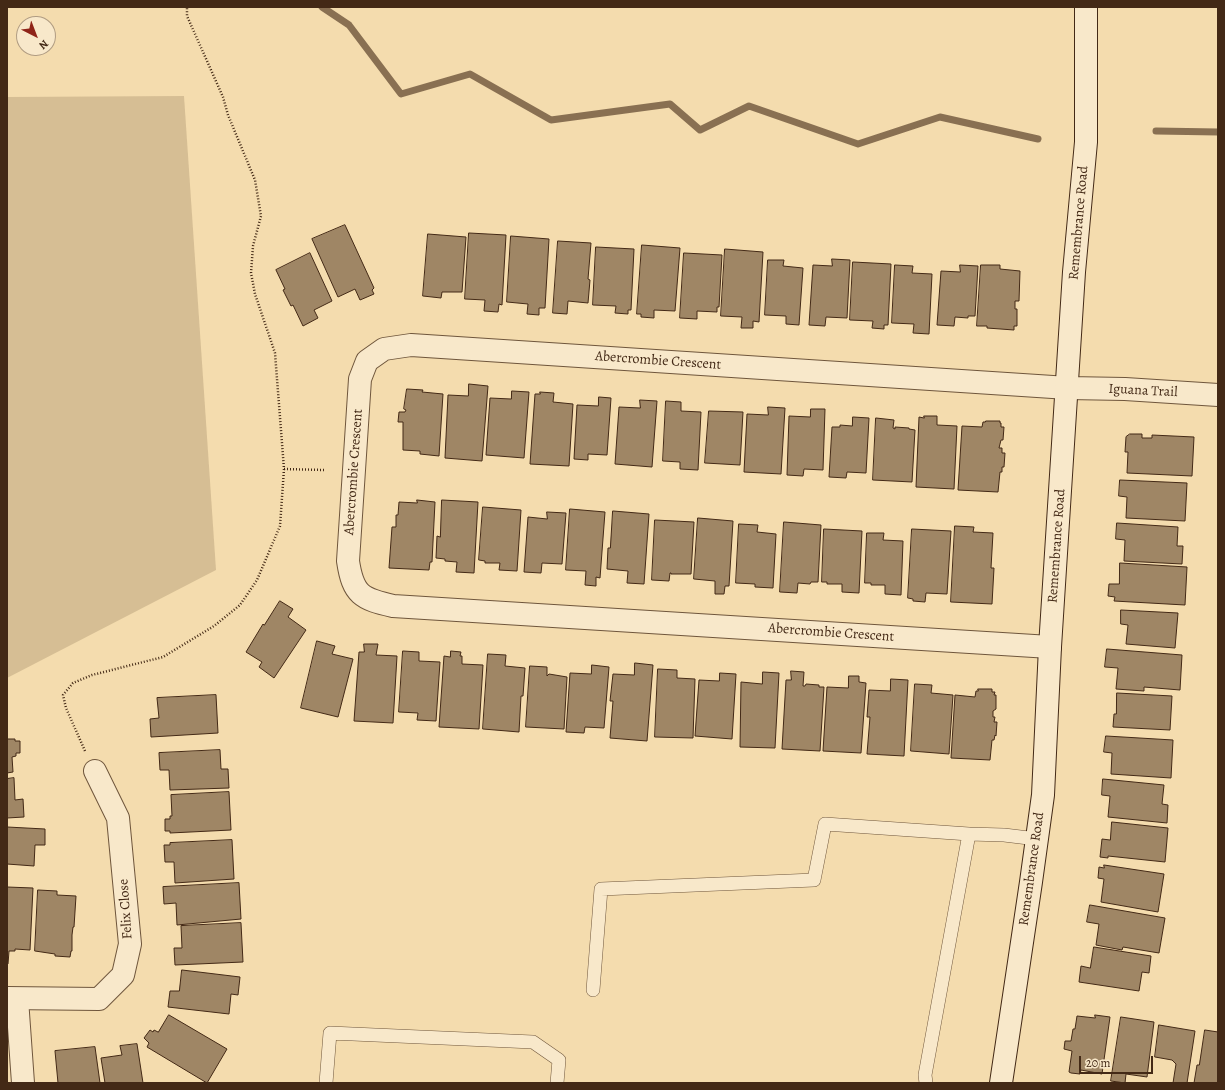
<!DOCTYPE html>
<style>
body{margin:0}
#map{position:relative;width:1225px;height:1090px;overflow:hidden;background:#f4dcae;font-family:Alegreya,serif}
canvas{display:block}
.frame{position:absolute;inset:0;border:8px solid #432916;pointer-events:none}
.north{position:absolute;left:16px;top:16px;width:40px;height:40px;box-sizing:border-box;background:#f8e8ca;border:1px solid #b09c82;border-radius:50%;rotate:138deg;font-size:11px;font-weight:700;line-height:16px;text-align:center;color:#432916}
.north::after{content:'';display:block;margin:auto;width:14px;height:18px;background:#8f2418;clip-path:polygon(50% 0,100% 100%,50% 72%,0 100%)}
.scale{position:absolute;left:1079px;top:1056px;width:74px;height:18px;box-sizing:border-box;border:2px solid #432916;border-top:0;padding-left:5px;font-size:12px;line-height:14px;white-space:nowrap;color:#432916;-webkit-text-stroke:3px #f8e8ca;paint-order:stroke}
</style>
<div id="map">
<canvas width="1225" height="1090"></canvas>
<div class="frame"></div>
<div class="north">N</div>
<div class="scale">20 m</div>
</div>
<script>
const context = document.querySelector('canvas').getContext('2d');
context.lineJoin = 'round';
function paint(path, color) {
  context.fillStyle = color;
  context.fill(path, 'evenodd');
}
function trace(path, color, width, dash) {
  context.strokeStyle = color;
  context.lineWidth = width;
  context.lineCap = dash ? 'butt' : 'round';
  context.setLineDash(dash || []);
  context.stroke(path);
}
function drawText(font, color, halo, rows, align = 'center') {
  context.font = font + ' Alegreya,serif';
  context.lineWidth = 3;
  context.setLineDash([]);
  context.textBaseline = 'middle';
  context.strokeStyle = halo;
  context.fillStyle = color;
  for (const [text, x, y, turn = 0] of rows) {
    context.save();
    context.translate(x, y);
    context.rotate((+turn || 0) * Math.PI / 180);
    context.textAlign = isNaN(turn) ? turn : align;
    if (halo) context.strokeText(text, 0, 0);
    context.fillText(text, 0, 0);
    context.restore();
  }
}
paint(new Path2D(`
 M 184,96 L 216,570 L 7,678 L 7,97 Z`), '#d6be94');
trace(new Path2D(`
 M 322,7 L 349,25 L 401,94 L 470,74 L 551,120 L 670,104 L 700,130 L 749,106 L 858,144 L 940,117 L 1038,139
 M 1156,131 L 1218,132`), '#897052', 7);
const building = new Path2D(`
 M 345,225 L 374,288 L 372,290 L 374,294 L 360,300 L 355,289 L 338,297 L 312,239 Z
 M 469,233 L 506,235 L 502,305 L 499,304 L 498,312 L 484,311 L 485,300 L 465,299 Z
 M 428,234 L 466,237 L 462,292 L 442,292 L 441,298 L 423,296 Z
 M 511,236 L 549,239 L 545,308 L 539,308 L 539,315 L 527,314 L 528,304 L 507,302 Z
 M 558,241 L 591,243 L 588,279 L 590,280 L 588,303 L 568,301 L 567,314 L 553,313 Z
 M 642,245 L 680,248 L 675,311 L 654,310 L 654,318 L 641,317 L 641,314 L 637,314 Z
 M 596,247 L 634,249 L 631,310 L 628,310 L 628,314 L 615,313 L 616,306 L 593,305 Z
 M 725,249 L 763,252 L 759,322 L 753,321 L 753,328 L 741,328 L 742,317 L 721,316 Z
 M 310,253 L 332,301 L 314,310 L 318,318 L 303,326 L 293,305 L 291,306 L 283,290 L 285,289 L 276,270 Z
 M 684,253 L 722,255 L 719,307 L 717,307 L 717,312 L 697,311 L 697,319 L 680,318 Z
 M 832,259 L 850,260 L 847,318 L 826,317 L 825,326 L 809,325 L 813,265 L 832,266 Z
 M 768,260 L 784,260 L 783,266 L 803,268 L 799,325 L 786,324 L 786,316 L 765,315 Z
 M 853,262 L 891,264 L 888,325 L 884,325 L 884,329 L 872,328 L 873,321 L 850,320 Z
 M 895,265 L 913,266 L 912,273 L 932,274 L 929,334 L 913,333 L 914,324 L 892,323 Z
 M 960,265 L 978,266 L 975,316 L 968,316 L 968,318 L 955,317 L 954,326 L 937,325 L 941,271 L 960,272 Z
 M 981,265 L 1000,265 L 1000,269 L 1020,271 L 1019,301 L 1015,301 L 1015,309 L 1017,309 L 1017,326 L 1014,326 L 1014,330 L 987,328 L 987,326 L 977,326 Z
 M 469,384 L 488,386 L 482,461 L 445,458 L 448,395 L 468,396 Z
 M 407,389 L 423,390 L 422,392 L 443,394 L 439,456 L 420,454 L 420,451 L 403,450 L 403,422 L 398,422 L 399,412 L 405,412 L 406,410 L 404,409 Z
 M 512,391 L 529,392 L 524,458 L 486,455 L 490,398 L 511,399 Z
 M 540,392 L 554,393 L 553,402 L 573,404 L 569,466 L 530,464 L 535,394 L 540,394 Z
 M 599,397 L 611,398 L 607,455 L 588,454 L 588,460 L 574,459 L 577,405 L 598,406 Z
 M 640,400 L 657,401 L 652,467 L 615,464 L 619,407 L 640,408 Z
 M 666,401 L 681,402 L 681,411 L 701,412 L 698,470 L 680,469 L 680,462 L 663,461 Z
 M 768,407 L 785,408 L 781,474 L 744,472 L 747,414 L 768,415 Z
 M 811,409 L 825,409 L 823,470 L 804,469 L 803,476 L 787,475 L 789,416 L 810,417 Z
 M 709,411 L 743,412 L 740,465 L 705,463 Z
 M 924,416 L 937,416 L 937,425 L 957,426 L 954,489 L 916,487 L 919,417 L 924,418 Z
 M 853,417 L 869,418 L 866,473 L 847,472 L 846,478 L 829,477 L 832,427 L 840,427 L 840,425 L 852,426 Z
 M 876,418 L 894,420 L 893,428 L 895,429 L 895,427 L 909,428 L 909,429 L 915,430 L 912,482 L 873,480 Z
 M 986,421 L 1000,421 L 1000,423 L 1001,423 L 1001,427 L 1004,427 L 1003,440 L 1001,440 L 999,448 L 1002,448 L 1002,453 L 1005,453 L 1004,467 L 1002,467 L 1002,472 L 1000,472 L 998,492 L 958,490 L 962,426 L 982,427 L 983,422 L 985,422 Z
 M 1130,434 L 1142,434 L 1142,438 L 1152,438 L 1152,435 L 1194,437 L 1192,476 L 1127,473 L 1128,452 L 1125,452 L 1126,437 Z
 M 1120,480 L 1187,483 L 1185,521 L 1126,518 L 1127,497 L 1119,496 Z
 M 417,500 L 435,502 L 432,562 L 430,562 L 429,570 L 389,568 L 392,527 L 396,527 L 396,515 L 398,515 L 399,502 L 417,503 Z
 M 442,500 L 478,502 L 474,573 L 456,572 L 457,562 L 445,561 L 445,559 L 436,558 L 437,536 L 440,537 Z
 M 483,507 L 521,510 L 517,571 L 499,570 L 500,563 L 485,563 L 485,561 L 479,560 Z
 M 570,509 L 605,512 L 600,578 L 596,577 L 596,586 L 585,585 L 586,571 L 566,570 Z
 M 613,511 L 649,514 L 644,584 L 627,583 L 628,571 L 607,569 L 608,548 L 610,548 Z
 M 547,512 L 566,513 L 562,564 L 542,563 L 541,573 L 524,572 L 528,517 L 547,519 Z
 M 698,518 L 733,521 L 729,586 L 725,586 L 724,594 L 715,594 L 715,581 L 694,579 Z
 M 655,520 L 694,522 L 691,574 L 671,574 L 671,573 L 670,573 L 669,581 L 652,580 Z
 M 784,522 L 821,525 L 818,582 L 811,582 L 810,584 L 798,583 L 797,593 L 780,592 Z
 M 1117,523 L 1178,527 L 1177,546 L 1183,546 L 1182,564 L 1124,561 L 1125,540 L 1116,539 Z
 M 739,524 L 758,525 L 757,532 L 776,534 L 773,588 L 755,587 L 755,584 L 736,583 Z
 M 955,526 L 974,527 L 973,532 L 993,533 L 991,568 L 994,568 L 992,604 L 951,602 Z
 M 824,529 L 862,531 L 859,593 L 842,592 L 842,584 L 827,584 L 827,582 L 822,582 Z
 M 912,529 L 951,531 L 947,594 L 926,593 L 925,602 L 913,601 L 913,599 L 908,598 Z
 M 867,533 L 884,533 L 883,540 L 903,541 L 901,595 L 885,594 L 885,585 L 871,585 L 871,583 L 865,583 Z
 M 1120,563 L 1187,567 L 1185,605 L 1114,601 L 1115,597 L 1108,596 L 1109,584 L 1119,584 Z
 M 280,601 L 293,609 L 288,617 L 306,630 L 274,678 L 259,667 L 262,662 L 246,652 L 263,624 L 264,625 Z
 M 1121,610 L 1178,613 L 1175,648 L 1126,644 L 1128,625 L 1121,624 Z
 M 317,641 L 335,646 L 332,654 L 353,659 L 338,717 L 301,708 Z
 M 364,644 L 378,644 L 376,655 L 397,656 L 393,723 L 354,721 L 359,652 L 364,652 Z
 M 1107,649 L 1182,655 L 1180,690 L 1144,687 L 1144,691 L 1116,689 L 1118,668 L 1105,667 Z
 M 403,651 L 419,652 L 419,661 L 440,662 L 436,721 L 417,720 L 418,713 L 399,712 Z
 M 451,651 L 461,652 L 460,656 L 462,656 L 462,664 L 483,665 L 479,729 L 439,727 L 444,656 L 450,657 Z
 M 488,654 L 506,655 L 505,666 L 525,668 L 523,696 L 521,696 L 519,732 L 483,729 Z
 M 635,663 L 653,665 L 647,741 L 610,738 L 613,701 L 610,701 L 613,674 L 634,675 Z
 M 592,665 L 609,667 L 604,728 L 585,727 L 584,733 L 566,732 L 570,673 L 591,674 Z
 M 530,666 L 547,667 L 547,676 L 549,674 L 567,677 L 564,729 L 526,727 Z
 M 658,669 L 677,670 L 677,678 L 695,679 L 693,738 L 655,737 Z
 M 791,671 L 804,672 L 803,686 L 805,686 L 806,684 L 819,685 L 819,687 L 824,687 L 820,751 L 782,749 L 786,680 L 791,680 Z
 M 763,672 L 779,673 L 775,748 L 740,747 L 741,682 L 762,684 Z
 M 720,673 L 736,674 L 732,739 L 695,736 L 699,680 L 719,681 Z
 M 849,676 L 859,676 L 859,682 L 866,683 L 861,753 L 823,751 L 827,687 L 848,688 Z
 M 891,679 L 908,680 L 904,756 L 867,754 L 870,717 L 867,717 L 869,690 L 890,691 Z
 M 915,684 L 932,685 L 931,693 L 953,695 L 949,754 L 911,751 Z
 M 978,689 L 992,689 L 992,692 L 995,692 L 994,695 L 996,695 L 996,709 L 993,711 L 993,717 L 995,717 L 994,722 L 997,722 L 996,736 L 995,735 L 994,740 L 992,740 L 990,760 L 951,758 L 955,695 L 975,697 L 976,691 L 978,691 Z
 M 1117,693 L 1172,696 L 1170,730 L 1113,727 L 1114,714 L 1116,714 Z
 M 216,695 L 218,733 L 151,737 L 150,719 L 159,718 L 157,698 Z
 M 1106,736 L 1173,740 L 1171,778 L 1111,774 L 1112,753 L 1104,752 Z
 M 7,739 L 15,739 L 15,741 L 20,741 L 20,753 L 16,753 L 16,756 L 12,757 L 13,772 L 7,773 Z
 M 220,750 L 221,769 L 228,769 L 229,788 L 170,790 L 169,770 L 160,770 L 159,753 Z
 M 14,778 L 15,800 L 23,799 L 24,817 L 7,818 L 7,779 Z
 M 1103,779 L 1164,785 L 1162,804 L 1168,805 L 1167,823 L 1108,817 L 1110,796 L 1102,795 Z
 M 229,792 L 231,830 L 170,833 L 170,831 L 165,831 L 165,819 L 170,819 L 170,816 L 172,816 L 171,795 Z
 M 1112,822 L 1168,828 L 1165,862 L 1108,856 L 1108,858 L 1100,857 L 1102,839 L 1110,840 Z
 M 7,827 L 45,829 L 45,845 L 35,845 L 34,866 L 7,864 Z
 M 232,840 L 234,879 L 175,883 L 174,862 L 165,862 L 164,845 L 170,845 L 170,843 Z
 M 1104,865 L 1164,874 L 1158,912 L 1101,902 L 1104,879 L 1098,878 L 1099,867 L 1104,868 Z
 M 239,883 L 241,919 L 177,925 L 176,903 L 164,904 L 163,887 Z
 M 7,887 L 33,888 L 30,950 L 15,949 L 15,951 L 9,951 L 8,964 L 7,964 Z
 M 38,890 L 57,891 L 57,895 L 76,896 L 74,927 L 73,927 L 72,935 L 72,951 L 71,951 L 70,957 L 55,956 L 55,954 L 35,951 Z
 M 1090,905 L 1165,918 L 1159,953 L 1123,947 L 1122,950 L 1096,945 L 1099,924 L 1087,922 Z
 M 241,923 L 243,962 L 175,965 L 174,948 L 182,948 L 181,926 Z
 M 1094,947 L 1151,956 L 1149,973 L 1142,972 L 1139,991 L 1079,982 L 1081,966 L 1090,968 Z
 M 182,970 L 240,977 L 238,995 L 231,994 L 229,1014 L 168,1007 L 170,991 L 179,991 Z
 M 169,1015 L 227,1049 L 207,1083 L 147,1047 L 149,1043 L 144,1038 L 150,1030 L 153,1032 L 154,1030 L 158,1032 Z
 M 1095,1015 L 1110,1017 L 1102,1074 L 1081,1070 L 1080,1074 L 1071,1073 L 1069,1072 L 1072,1051 L 1064,1049 L 1065,1041 L 1071,1041 L 1073,1029 L 1075,1029 L 1077,1016 L 1095,1018 Z
 M 1121,1017 L 1154,1022 L 1147,1077 L 1126,1074 L 1125,1083 L 1111,1081 Z
 M 1159,1025 L 1195,1031 L 1187,1083 L 1173,1083 L 1176,1064 L 1172,1060 L 1155,1057 Z
 M 1205,1030 L 1218,1032 L 1218,1083 L 1194,1083 L 1197,1065 L 1199,1065 Z
 M 137,1044 L 143,1083 L 105,1083 L 101,1058 L 122,1055 L 120,1046 Z
 M 95,1047 L 100,1083 L 58,1083 L 55,1051 Z`);
paint(building, '#9f8665');
trace(building, '#432916', 1);
const lane = new Path2D(`
 M 593,990 L 601,889 L 814,880 L 825,824 L 969,834 L 1004,835 L 1037,839
 M 326,1083 L 330,1033 L 533,1042 L 559,1060 L 557,1083
 M 926,1083 L 925,1075 L 969,834`);
const street = new Path2D(`
 M 1050,647 L 393,606 C 362,599 353,595 348,561 L 360,379 L 367,361 L 384,349 L 411,345 L 1068,388 L 1125,389 L 1218,395
 M 7,998 L 99,999 L 123,975 L 130,944 L 118,818 L 95,771
 M 17,999 L 23,1083`);
const secondary = new Path2D(`
 M 1001,1083 L 1031,882 L 1043,795 L 1050,647 L 1074,272 L 1086,142 L 1086,7`);
trace(lane, '#6f563c', 14);
trace(street, '#6f563c', 24);
trace(secondary, '#432916', 24);
trace(new Path2D(`
 M 284,469 L 324,470
 M 85,751 L 66,708 L 63,695 L 73,683 L 92,675 L 163,657 L 214,626 L 240,605 L 257,580 L 280,526 L 284,469 L 275,353 L 255,294 L 251,273 L 253,246 L 261,216 L 255,180 L 228,115 L 223,97 L 187,16 L 187,7`), '#432916', 2.5, [1, 2]);
trace(lane, '#f8e8ca', 13);
trace(street, '#f8e8ca', 22);
trace(secondary, '#f8e8ca', 22);
drawText('14px', '#432916', '#f8e8ca', [
 ["Remembrance Road",1079,223,-85],
 ["Abercrombie Crescent",658,361,4],
 ["Iguana Trail",1143,391,3],
 ["Abercrombie Crescent",354,472,-86],
 ["Remembrance Road",1057,546,-86],
 ["Abercrombie Crescent",831,633,4],
 ["Remembrance Road",1032,869,-82],
 ["Felix Close",126,909,-94]
]);
</script>
